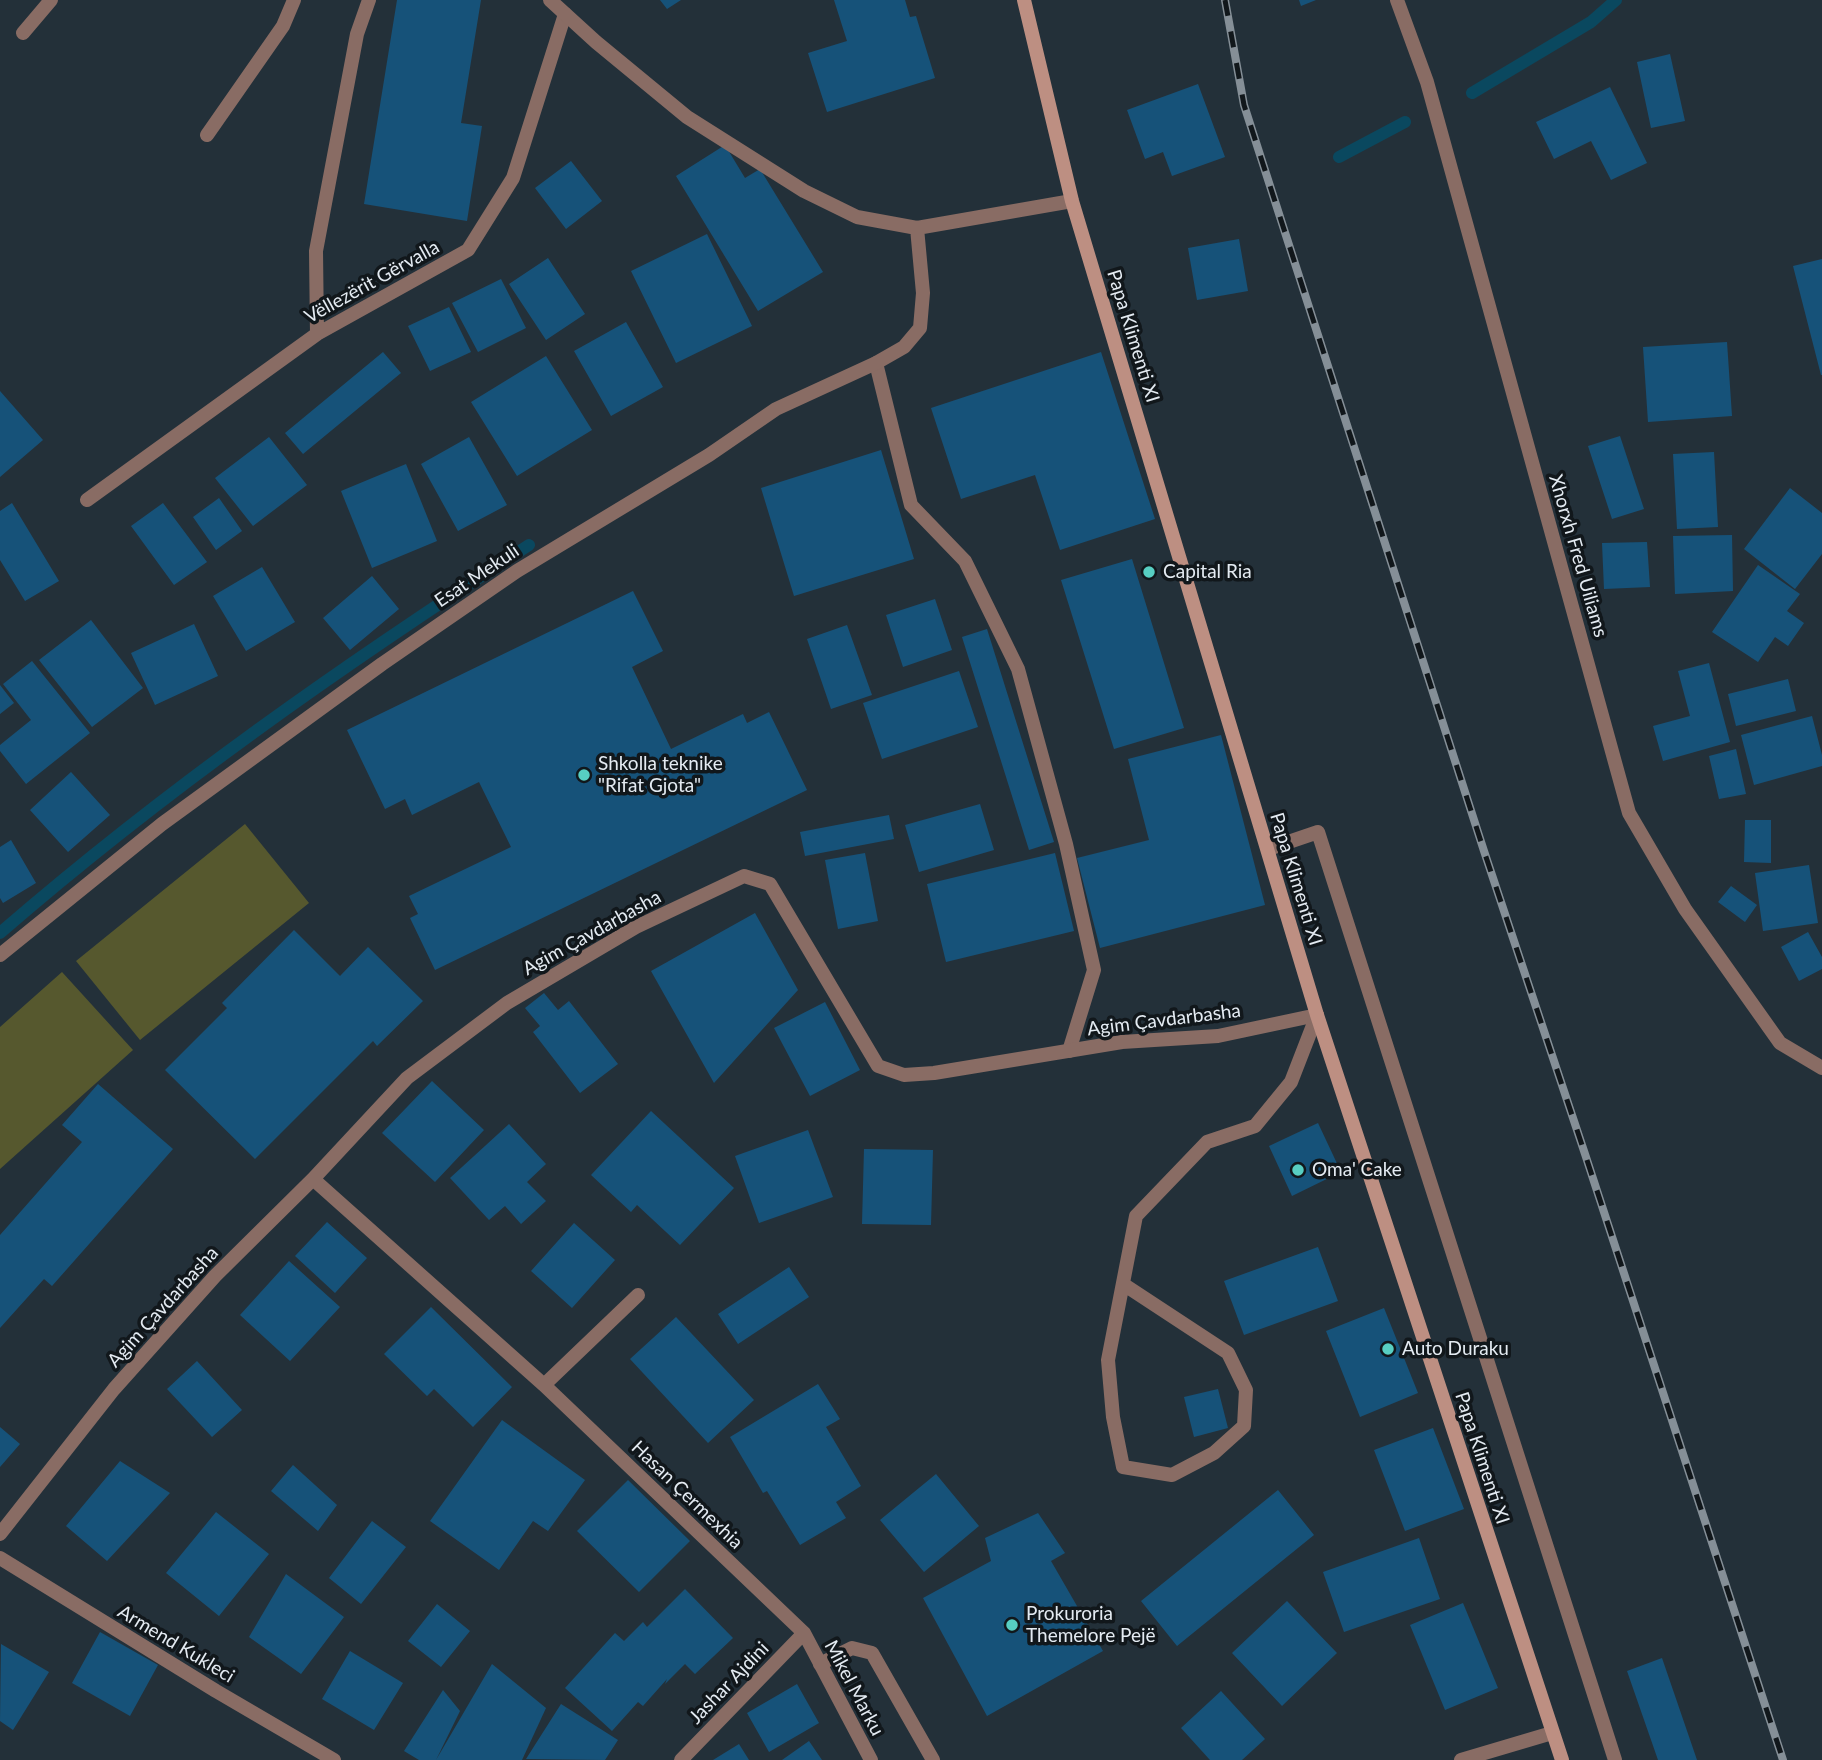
<!DOCTYPE html>
<meta charset="utf-8">
<style>
body{margin:0}
canvas{display:block;background:#233039}
</style>
<canvas width="1822" height="1760"></canvas>
<script>
const context = document.querySelector('canvas').getContext('2d');
context.lineJoin = 'round';
function paint(path, color) {
  context.fillStyle = color;
  context.fill(path, 'evenodd');
}
function trace(path, color, width, dash) {
  context.strokeStyle = color;
  context.lineWidth = width;
  context.lineCap = dash ? 'butt' : 'round';
  context.setLineDash(dash || []);
  context.stroke(path);
}
function drawText(font, color, halo, rows, align = 'center') {
  context.font = font + ' Lato,sans-serif';
  context.lineWidth = 7;
  context.setLineDash([]);
  context.textBaseline = 'middle';
  context.strokeStyle = halo;
  context.fillStyle = color;
  for (const [text, x, y, turn = 0] of rows) {
    context.save();
    context.translate(x, y);
    context.rotate((+turn || 0) * Math.PI / 180);
    context.textAlign = isNaN(turn) ? turn : align;
    if (halo) context.strokeText(text, 0, 0);
    context.fillText(text, 0, 0);
    context.restore();
  }
}
paint(new Path2D(`
 M 245,824 L 309,903 L 140,1040 L 76,961 Z
 M 62,972 L 133,1050 L 0,1169 L 0,1027 Z`), '#56582e');
trace(new Path2D(`
 M 1472,93 L 1591,22 L 1616,0
 M 1339,157 L 1405,122
 M 0,933 C 166,789 345,664 529,545`), '#0a485f', 12);
paint(new Path2D(`
 M 397,0 L 481,0 L 461,123 L 482,126 L 467,221 L 364,204 Z
 M 660,0 L 681,0 L 667,9 Z
 M 834,0 L 905,0 L 910,17 L 916,16 L 935,78 L 827,112 L 808,53 L 847,41 Z
 M 1299,0 L 1316,0 L 1301,6 Z
 M 1670,54 L 1685,121 L 1651,128 L 1637,62 Z
 M 1198,84 L 1225,157 L 1172,176 L 1163,152 L 1145,159 L 1127,110 Z
 M 1610,87 L 1647,163 L 1611,180 L 1591,141 L 1554,159 L 1536,122 Z
 M 725,145 L 745,178 L 760,169 L 823,272 L 758,311 L 676,176 Z
 M 571,161 L 602,201 L 566,229 L 535,188 Z
 M 707,234 L 752,326 L 676,363 L 631,271 Z
 M 1239,239 L 1248,291 L 1197,300 L 1188,248 Z
 M 548,258 L 585,314 L 546,340 L 509,284 Z
 M 1822,259 L 1822,375 L 1821,375 L 1793,266 Z
 M 501,279 L 526,328 L 478,352 L 452,303 Z
 M 449,307 L 471,352 L 430,371 L 408,326 Z
 M 626,322 L 663,387 L 611,416 L 574,351 Z
 M 1727,342 L 1732,416 L 1648,422 L 1643,347 Z
 M 383,352 L 401,373 L 303,454 L 285,433 Z
 M 1101,352 L 1155,519 L 1060,550 L 1035,475 L 961,499 L 931,408 Z
 M 546,356 L 592,430 L 517,476 L 471,402 Z
 M 0,391 L 43,440 L 0,477 Z
 M 1620,436 L 1644,509 L 1612,519 L 1588,446 Z
 M 269,437 L 307,485 L 253,526 L 215,478 Z
 M 469,437 L 507,505 L 458,531 L 421,464 Z
 M 881,450 L 914,559 L 794,596 L 761,488 Z
 M 1714,452 L 1718,527 L 1677,529 L 1673,454 Z
 M 406,464 L 437,541 L 372,568 L 341,491 Z
 M 1790,488 L 1822,513 L 1822,554 L 1795,589 L 1744,549 Z
 M 219,498 L 242,531 L 216,550 L 193,517 Z
 M 12,503 L 59,581 L 25,601 L 0,560 L 0,511 Z
 M 163,503 L 207,562 L 174,585 L 131,526 Z
 M 1732,535 L 1733,591 L 1675,594 L 1673,536 Z
 M 1647,542 L 1650,587 L 1604,589 L 1602,543 Z
 M 1132,559 L 1184,728 L 1114,749 L 1061,580 Z
 M 1758,565 L 1800,594 L 1787,611 L 1804,623 L 1788,646 L 1775,637 L 1758,662 L 1712,632 Z
 M 262,567 L 295,622 L 246,651 L 213,596 Z
 M 372,576 L 399,609 L 350,650 L 323,618 Z
 M 633,591 L 663,651 L 632,667 L 671,749 L 743,714 L 747,723 L 769,712 L 807,790 L 435,970 L 410,918 L 418,914 L 409,896 L 511,847 L 479,782 L 412,815 L 405,799 L 385,809 L 347,730 Z
 M 935,599 L 952,650 L 903,667 L 886,615 Z
 M 91,620 L 143,688 L 92,727 L 39,660 Z
 M 194,624 L 218,676 L 155,705 L 131,653 Z
 M 847,625 L 872,695 L 831,709 L 807,639 Z
 M 987,629 L 1054,842 L 1029,850 L 962,637 Z
 M 32,661 L 90,733 L 26,784 L 0,751 L 0,745 L 31,720 L 3,684 Z
 M 1709,663 L 1730,742 L 1663,761 L 1653,726 L 1690,716 L 1678,671 Z
 M 959,671 L 978,727 L 882,759 L 863,703 Z
 M 1788,679 L 1796,711 L 1736,726 L 1728,694 Z
 M 0,685 L 14,703 L 0,714 Z
 M 1812,716 L 1822,755 L 1822,766 L 1754,785 L 1741,735 Z
 M 1221,735 L 1265,905 L 1100,948 L 1077,858 L 1149,840 L 1128,759 Z
 M 1736,749 L 1746,794 L 1719,799 L 1709,756 Z
 M 71,772 L 110,815 L 68,852 L 30,810 Z
 M 980,804 L 994,850 L 919,872 L 905,825 Z
 M 889,815 L 894,839 L 805,856 L 800,832 Z
 M 1745,820 L 1771,820 L 1771,863 L 1744,862 Z
 M 11,840 L 36,883 L 3,903 L 0,898 L 0,847 Z
 M 865,853 L 878,921 L 838,929 L 825,860 Z
 M 1055,853 L 1074,931 L 946,962 L 927,884 Z
 M 1809,865 L 1818,923 L 1763,931 L 1755,873 Z
 M 1731,886 L 1757,905 L 1745,922 L 1718,902 Z
 M 755,913 L 798,990 L 714,1083 L 651,971 Z
 M 294,930 L 340,976 L 368,947 L 423,1001 L 377,1046 L 373,1041 L 255,1159 L 165,1070 L 227,1008 L 222,1003 Z
 M 1808,932 L 1822,957 L 1822,969 L 1799,981 L 1781,947 Z
 M 544,993 L 558,1010 L 569,1001 L 618,1064 L 580,1093 L 533,1032 L 540,1026 L 525,1008 Z
 M 825,1002 L 860,1070 L 810,1096 L 774,1028 Z
 M 432,1081 L 484,1130 L 435,1182 L 382,1133 Z
 M 98,1084 L 173,1149 L 52,1286 L 44,1279 L 0,1328 L 0,1235 L 82,1142 L 62,1125 Z
 M 651,1111 L 734,1188 L 680,1245 L 637,1205 L 631,1212 L 591,1175 Z
 M 1318,1123 L 1341,1172 L 1292,1196 L 1269,1146 Z
 M 509,1124 L 546,1164 L 527,1182 L 546,1201 L 521,1224 L 505,1206 L 489,1220 L 450,1178 Z
 M 808,1130 L 833,1197 L 759,1223 L 735,1156 Z
 M 864,1149 L 933,1150 L 931,1225 L 862,1224 Z
 M 327,1222 L 367,1258 L 335,1293 L 295,1256 Z
 M 574,1223 L 615,1260 L 572,1308 L 531,1271 Z
 M 1318,1247 L 1338,1301 L 1244,1335 L 1224,1281 Z
 M 289,1261 L 340,1307 L 290,1361 L 240,1315 Z
 M 789,1267 L 809,1297 L 738,1344 L 718,1314 Z
 M 431,1307 L 512,1387 L 473,1427 L 434,1389 L 427,1396 L 384,1354 Z
 M 1384,1308 L 1418,1393 L 1360,1417 L 1326,1331 Z
 M 676,1317 L 754,1400 L 708,1443 L 630,1359 Z
 M 197,1361 L 242,1410 L 212,1437 L 167,1389 Z
 M 818,1384 L 840,1419 L 826,1427 L 861,1486 L 836,1502 L 846,1518 L 800,1545 L 767,1491 L 763,1493 L 730,1437 Z
 M 1218,1389 L 1228,1428 L 1194,1437 L 1184,1397 Z
 M 502,1420 L 585,1480 L 548,1531 L 533,1521 L 499,1570 L 430,1521 Z
 M 0,1427 L 20,1444 L 0,1467 Z
 M 1433,1428 L 1464,1509 L 1405,1531 L 1374,1450 Z
 M 120,1461 L 170,1493 L 107,1561 L 66,1526 Z
 M 293,1465 L 337,1505 L 318,1531 L 271,1491 Z
 M 936,1474 L 979,1526 L 924,1572 L 880,1520 Z
 M 628,1480 L 690,1541 L 639,1592 L 577,1531 Z
 M 1278,1490 L 1314,1535 L 1177,1646 L 1141,1601 Z
 M 216,1512 L 269,1554 L 219,1616 L 166,1573 Z
 M 1038,1513 L 1065,1553 L 1051,1561 L 1103,1651 L 987,1716 L 923,1598 L 991,1561 L 985,1538 Z
 M 372,1521 L 406,1547 L 361,1604 L 329,1578 Z
 M 1419,1538 L 1440,1599 L 1344,1632 L 1323,1572 Z
 M 286,1574 L 344,1617 L 301,1674 L 249,1637 Z
 M 685,1589 L 733,1638 L 695,1674 L 685,1664 L 665,1684 L 667,1679 L 643,1706 L 638,1702 L 612,1731 L 565,1688 L 615,1633 L 624,1641 L 643,1622 L 647,1627 Z
 M 1287,1601 L 1337,1653 L 1282,1706 L 1232,1653 Z
 M 1463,1603 L 1498,1688 L 1445,1710 L 1410,1625 Z
 M 437,1604 L 470,1631 L 441,1667 L 408,1641 Z
 M 100,1632 L 158,1665 L 130,1716 L 72,1683 Z
 M 1,1644 L 49,1672 L 13,1730 L 0,1721 Z
 M 350,1651 L 403,1683 L 374,1730 L 322,1699 Z
 M 1662,1658 L 1697,1760 L 1658,1760 L 1627,1671 Z
 M 492,1664 L 546,1708 L 522,1760 L 436,1760 Z
 M 797,1684 L 819,1723 L 769,1752 L 747,1713 Z
 M 443,1690 L 460,1711 L 436,1760 L 419,1760 L 404,1751 Z
 M 1221,1691 L 1265,1739 L 1242,1760 L 1210,1760 L 1181,1728 Z
 M 561,1704 L 618,1740 L 605,1760 L 526,1759 Z
 M 809,1741 L 822,1760 L 782,1760 Z
 M 739,1744 L 749,1760 L 713,1760 Z`), '#165279');
trace(new Path2D(`
 M 23,33 L 51,0
 M 207,135 L 283,26 L 294,0
 M 317,334 L 316,251 L 357,34 L 369,0
 M 876,363 L 911,505 L 965,561 L 1018,669 L 1066,844 L 1094,970 L 1069,1051
 M 87,500 L 317,334 L 468,250 L 513,178 L 565,14
 M 1268,849 L 1318,832 L 1615,1760
 M 1123,1284 L 1228,1353 L 1246,1390 L 1244,1426 L 1214,1453 L 1172,1475 L 1123,1467 L 1113,1417 L 1108,1360 L 1136,1216 L 1207,1142 L 1255,1126 L 1291,1082 L 1317,1015
 M 820,1664 L 852,1648 L 872,1653 L 933,1760
 M 1461,1760 L 1552,1733`), '#896c64', 14);
trace(new Path2D(`
 M 550,0 L 596,42 L 687,117 L 804,191 L 857,217 L 917,228 L 1072,201
 M 1397,0 L 1427,82 L 1629,813 L 1685,909 L 1780,1043 L 1822,1068
 M 0,955 L 162,824 L 382,664 L 517,571 L 709,455 L 776,409 L 876,363 L 904,347 L 920,328 L 923,293 L 917,228
 M 313,1179 L 544,1385 L 804,1633 L 871,1760
 M 544,1385 L 638,1295
 M 0,1534 L 114,1389 L 215,1276 L 313,1179 L 407,1078 L 507,1003 L 636,927 L 744,876 L 770,884 L 878,1066 L 904,1075 L 934,1073 L 1122,1042 L 1218,1036 L 1317,1015
 M 0,1558 L 216,1691 L 334,1760
 M 681,1760 L 804,1633`), '#896c64', 14);
trace(new Path2D(`
 M 1024,0 L 1072,201 L 1317,1015 L 1562,1760`), '#bd8f82', 14);
const rail = new Path2D(`
 M 1225,0 L 1244,105 L 1484,851 L 1585,1154 L 1783,1760`);
trace(rail, '#858f97', 8);
trace(rail, '#11171b', 5, [16]);
for (const [x, y, r, color] of [
 [1149,572,7,"#57cec2"],
 [584,775,7,"#57cec2"],
 [1298,1170,7,"#57cec2"],
 [1388,1349,7,"#57cec2"],
 [1012,1625,7,"#57cec2"]
]) {
  const dot = new Path2D();
  dot.arc(x, y, r, 0, 2 * Math.PI);
  context.fillStyle = color;
  context.fill(dot);
  trace(dot, '#11171b', 2.5);
}
drawText('19px', '#e4ebf2', '#11171b', [
 ["Vëllezërit Gërvalla",372,282,-29],
 ["Papa Klimenti XI",1133,336,73],
 ["Xhorxh Fred Uiliams",1578,556,74],
 ["Esat Mekuli",477,576,-34],
 ["Papa Klimenti XI",1296,879,73],
 ["Agim Çavdarbasha",592,933,-29],
 ["Agim Çavdarbasha",1164,1020,-7],
 ["Agim Çavdarbasha",163,1307,-48],
 ["Papa Klimenti XI",1482,1458,72],
 ["Hasan Çermexhia",687,1495,44],
 ["Armend Kukleci",176,1644,31],
 ["Jashar Ajdini",729,1683,-46],
 ["Mikel Marku",854,1688,62]
]);
drawText('19px', '#e4ebf2', '#11171b', [
 ["Capital Ria",1163,572],
 ["Shkolla teknike",598,764],
 ["\"Rifat Gjota\"",598,786],
 ["Oma' Cake",1312,1170],
 ["Auto Duraku",1402,1349],
 ["Prokuroria",1026,1614],
 ["Themelore Pejë",1026,1636]
], 'left');
</script>
